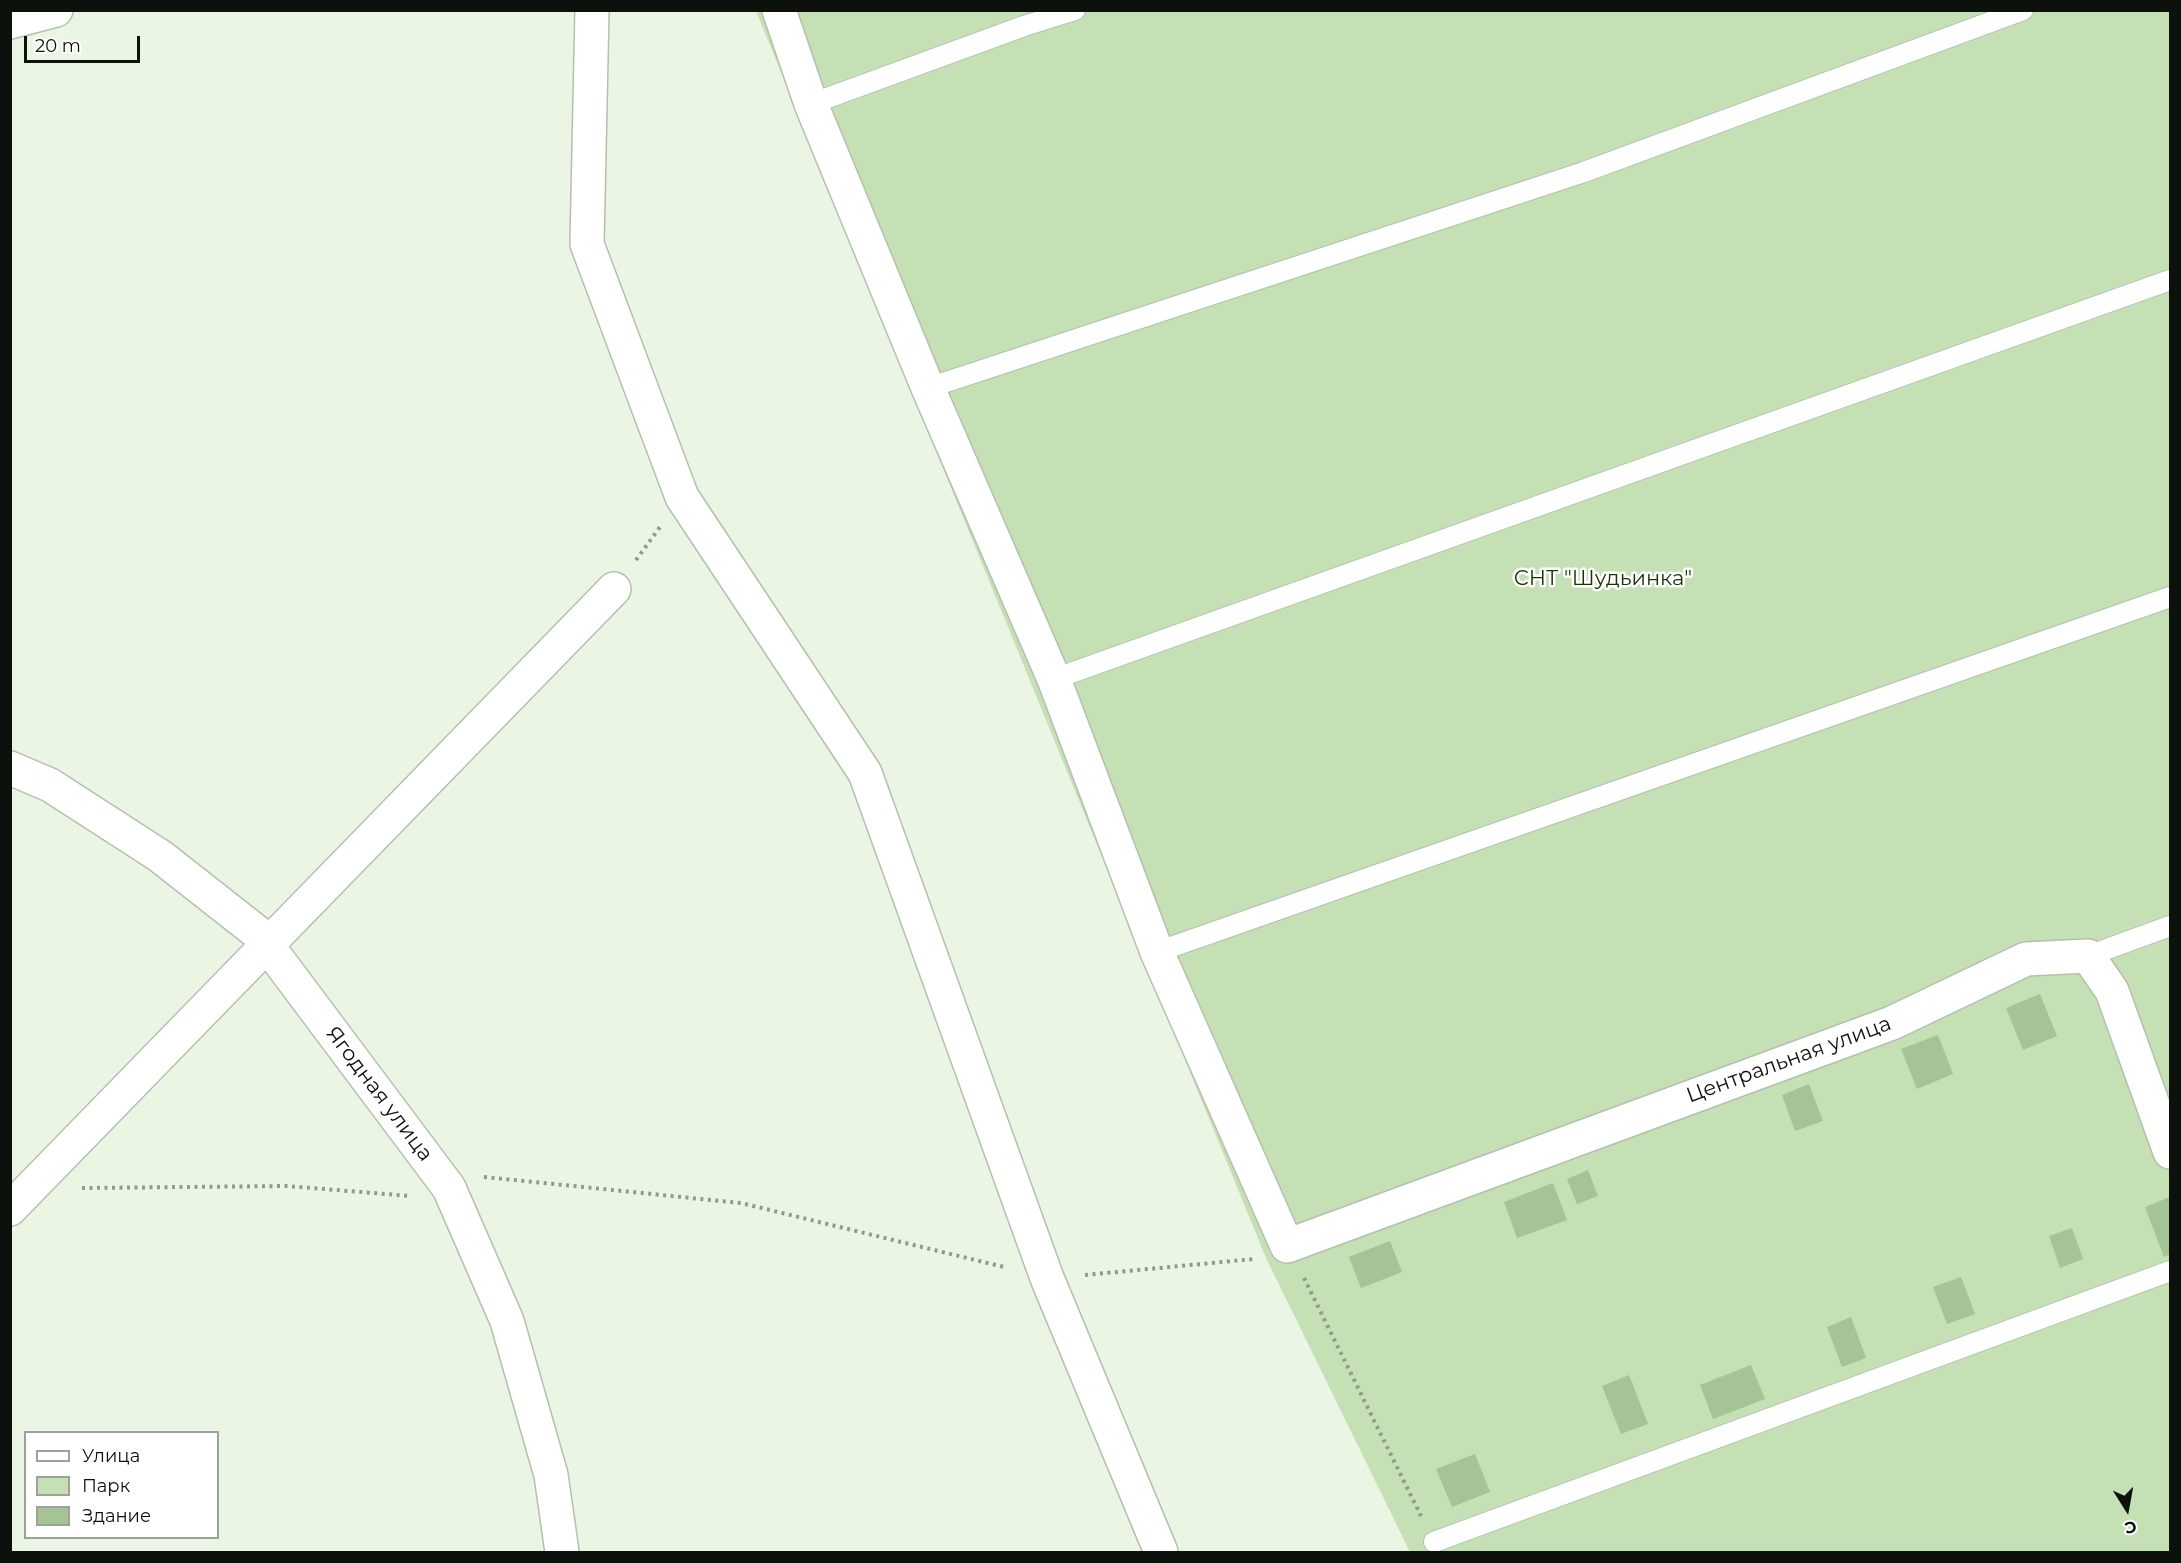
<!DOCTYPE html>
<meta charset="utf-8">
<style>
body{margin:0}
#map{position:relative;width:2181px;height:1563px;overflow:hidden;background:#eaf6e3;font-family:Montserrat,sans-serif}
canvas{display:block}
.frame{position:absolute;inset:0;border:12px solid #0d110b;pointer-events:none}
.legend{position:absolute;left:24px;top:1431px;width:195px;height:108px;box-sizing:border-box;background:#fff;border:2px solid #9ea09d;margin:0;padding:8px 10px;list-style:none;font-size:18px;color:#0d110b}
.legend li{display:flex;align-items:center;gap:12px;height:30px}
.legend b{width:30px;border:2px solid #9ea09d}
.north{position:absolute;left:2097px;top:1479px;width:60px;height:60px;-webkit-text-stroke:4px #fff;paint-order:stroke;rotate:169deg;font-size:16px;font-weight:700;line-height:24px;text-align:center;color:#0d110b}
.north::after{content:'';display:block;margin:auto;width:21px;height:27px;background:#0d110b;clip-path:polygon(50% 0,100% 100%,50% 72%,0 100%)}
.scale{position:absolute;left:24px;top:36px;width:116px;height:27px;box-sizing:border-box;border:3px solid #0d110b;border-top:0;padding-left:8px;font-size:18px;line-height:21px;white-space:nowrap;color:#0d110b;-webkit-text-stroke:4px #fff;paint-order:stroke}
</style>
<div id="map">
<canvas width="2181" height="1563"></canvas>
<div class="frame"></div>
<ul class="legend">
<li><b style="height:8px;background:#fff"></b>Улица</li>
<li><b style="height:16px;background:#c4e0b4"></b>Парк</li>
<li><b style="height:16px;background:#a5c394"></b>Здание</li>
</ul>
<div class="north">С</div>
<div class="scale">20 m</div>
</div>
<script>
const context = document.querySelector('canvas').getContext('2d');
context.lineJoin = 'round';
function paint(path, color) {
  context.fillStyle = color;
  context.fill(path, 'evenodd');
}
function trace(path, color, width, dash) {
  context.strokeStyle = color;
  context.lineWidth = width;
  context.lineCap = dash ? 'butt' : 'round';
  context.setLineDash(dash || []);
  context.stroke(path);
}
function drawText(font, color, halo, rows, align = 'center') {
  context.font = font + ' Montserrat,sans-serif';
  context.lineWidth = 5;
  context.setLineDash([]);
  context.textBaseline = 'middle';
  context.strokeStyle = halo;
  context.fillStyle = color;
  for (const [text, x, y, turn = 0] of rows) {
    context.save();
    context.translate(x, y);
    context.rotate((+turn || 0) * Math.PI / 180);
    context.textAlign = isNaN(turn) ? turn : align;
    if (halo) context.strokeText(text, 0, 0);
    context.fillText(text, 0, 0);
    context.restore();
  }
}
paint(new Path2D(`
 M 756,11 L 2170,11 L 2170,1552 L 1410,1552 L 1266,1258 Z`), '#c4e0b4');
paint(new Path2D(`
 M 2040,994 L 2057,1036 L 2023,1050 L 2006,1008 Z
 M 1938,1035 L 1953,1074 L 1917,1089 L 1901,1049 Z
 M 1809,1084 L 1823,1121 L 1795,1131 L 1782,1095 Z
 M 1588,1170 L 1598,1196 L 1577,1204 L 1567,1179 Z
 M 1553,1183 L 1567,1220 L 1517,1238 L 1504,1202 Z
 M 2170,1197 L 2170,1254 L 2164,1257 L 2145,1207 Z
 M 2072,1228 L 2083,1259 L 2060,1268 L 2049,1236 Z
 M 1390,1241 L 1402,1272 L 1361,1288 L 1349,1257 Z
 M 1961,1277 L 1975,1314 L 1947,1324 L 1933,1287 Z
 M 1851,1317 L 1866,1358 L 1842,1367 L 1827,1327 Z
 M 1751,1365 L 1765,1399 L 1713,1419 L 1700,1385 Z
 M 1629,1375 L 1648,1424 L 1621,1434 L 1602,1386 Z
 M 1475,1454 L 1490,1492 L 1452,1507 L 1436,1469 Z`), '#a5c394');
const lane = new Path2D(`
 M 811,104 L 1024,26 L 1075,10
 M 928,388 L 1584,172 L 2023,10
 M 1054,679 L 2170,280
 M 1157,952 L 2170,597
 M 2088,956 L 2170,926
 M 1434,1542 L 2170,1271`);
const street = new Path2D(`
 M 592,10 L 587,244 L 682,497 L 865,773 L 1047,1278 L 1161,1552
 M 779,10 L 811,104 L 928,388 L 1054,679 L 1157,952 L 1287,1246 L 1892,1023 L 2026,959 L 2088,956 L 2112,991 L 2170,1152
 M 10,22 L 56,10
 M 10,768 L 50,785 L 160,856 L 258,933 L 449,1188 L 507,1321 L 551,1475 L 562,1552
 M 10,1209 L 614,589`);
trace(lane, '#b4c0ad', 22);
trace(street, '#b4c0ad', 36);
trace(new Path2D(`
 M 636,560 L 660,527
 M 484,1177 L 741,1203 L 1004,1267
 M 82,1188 L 287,1186 L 410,1196
 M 1085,1275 L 1254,1259
 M 1304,1278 L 1421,1516`), '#90998b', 4, [3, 4.5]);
trace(lane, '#fff', 20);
trace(street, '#fff', 33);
drawText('21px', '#193402', '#fff', [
 ["СНТ \"Шудьинка\"",1603,579]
]);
drawText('21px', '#0d110b', '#fff', [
 ["Центральная улица",1789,1060,-20],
 ["Ягодная улица",379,1094,53]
]);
</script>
